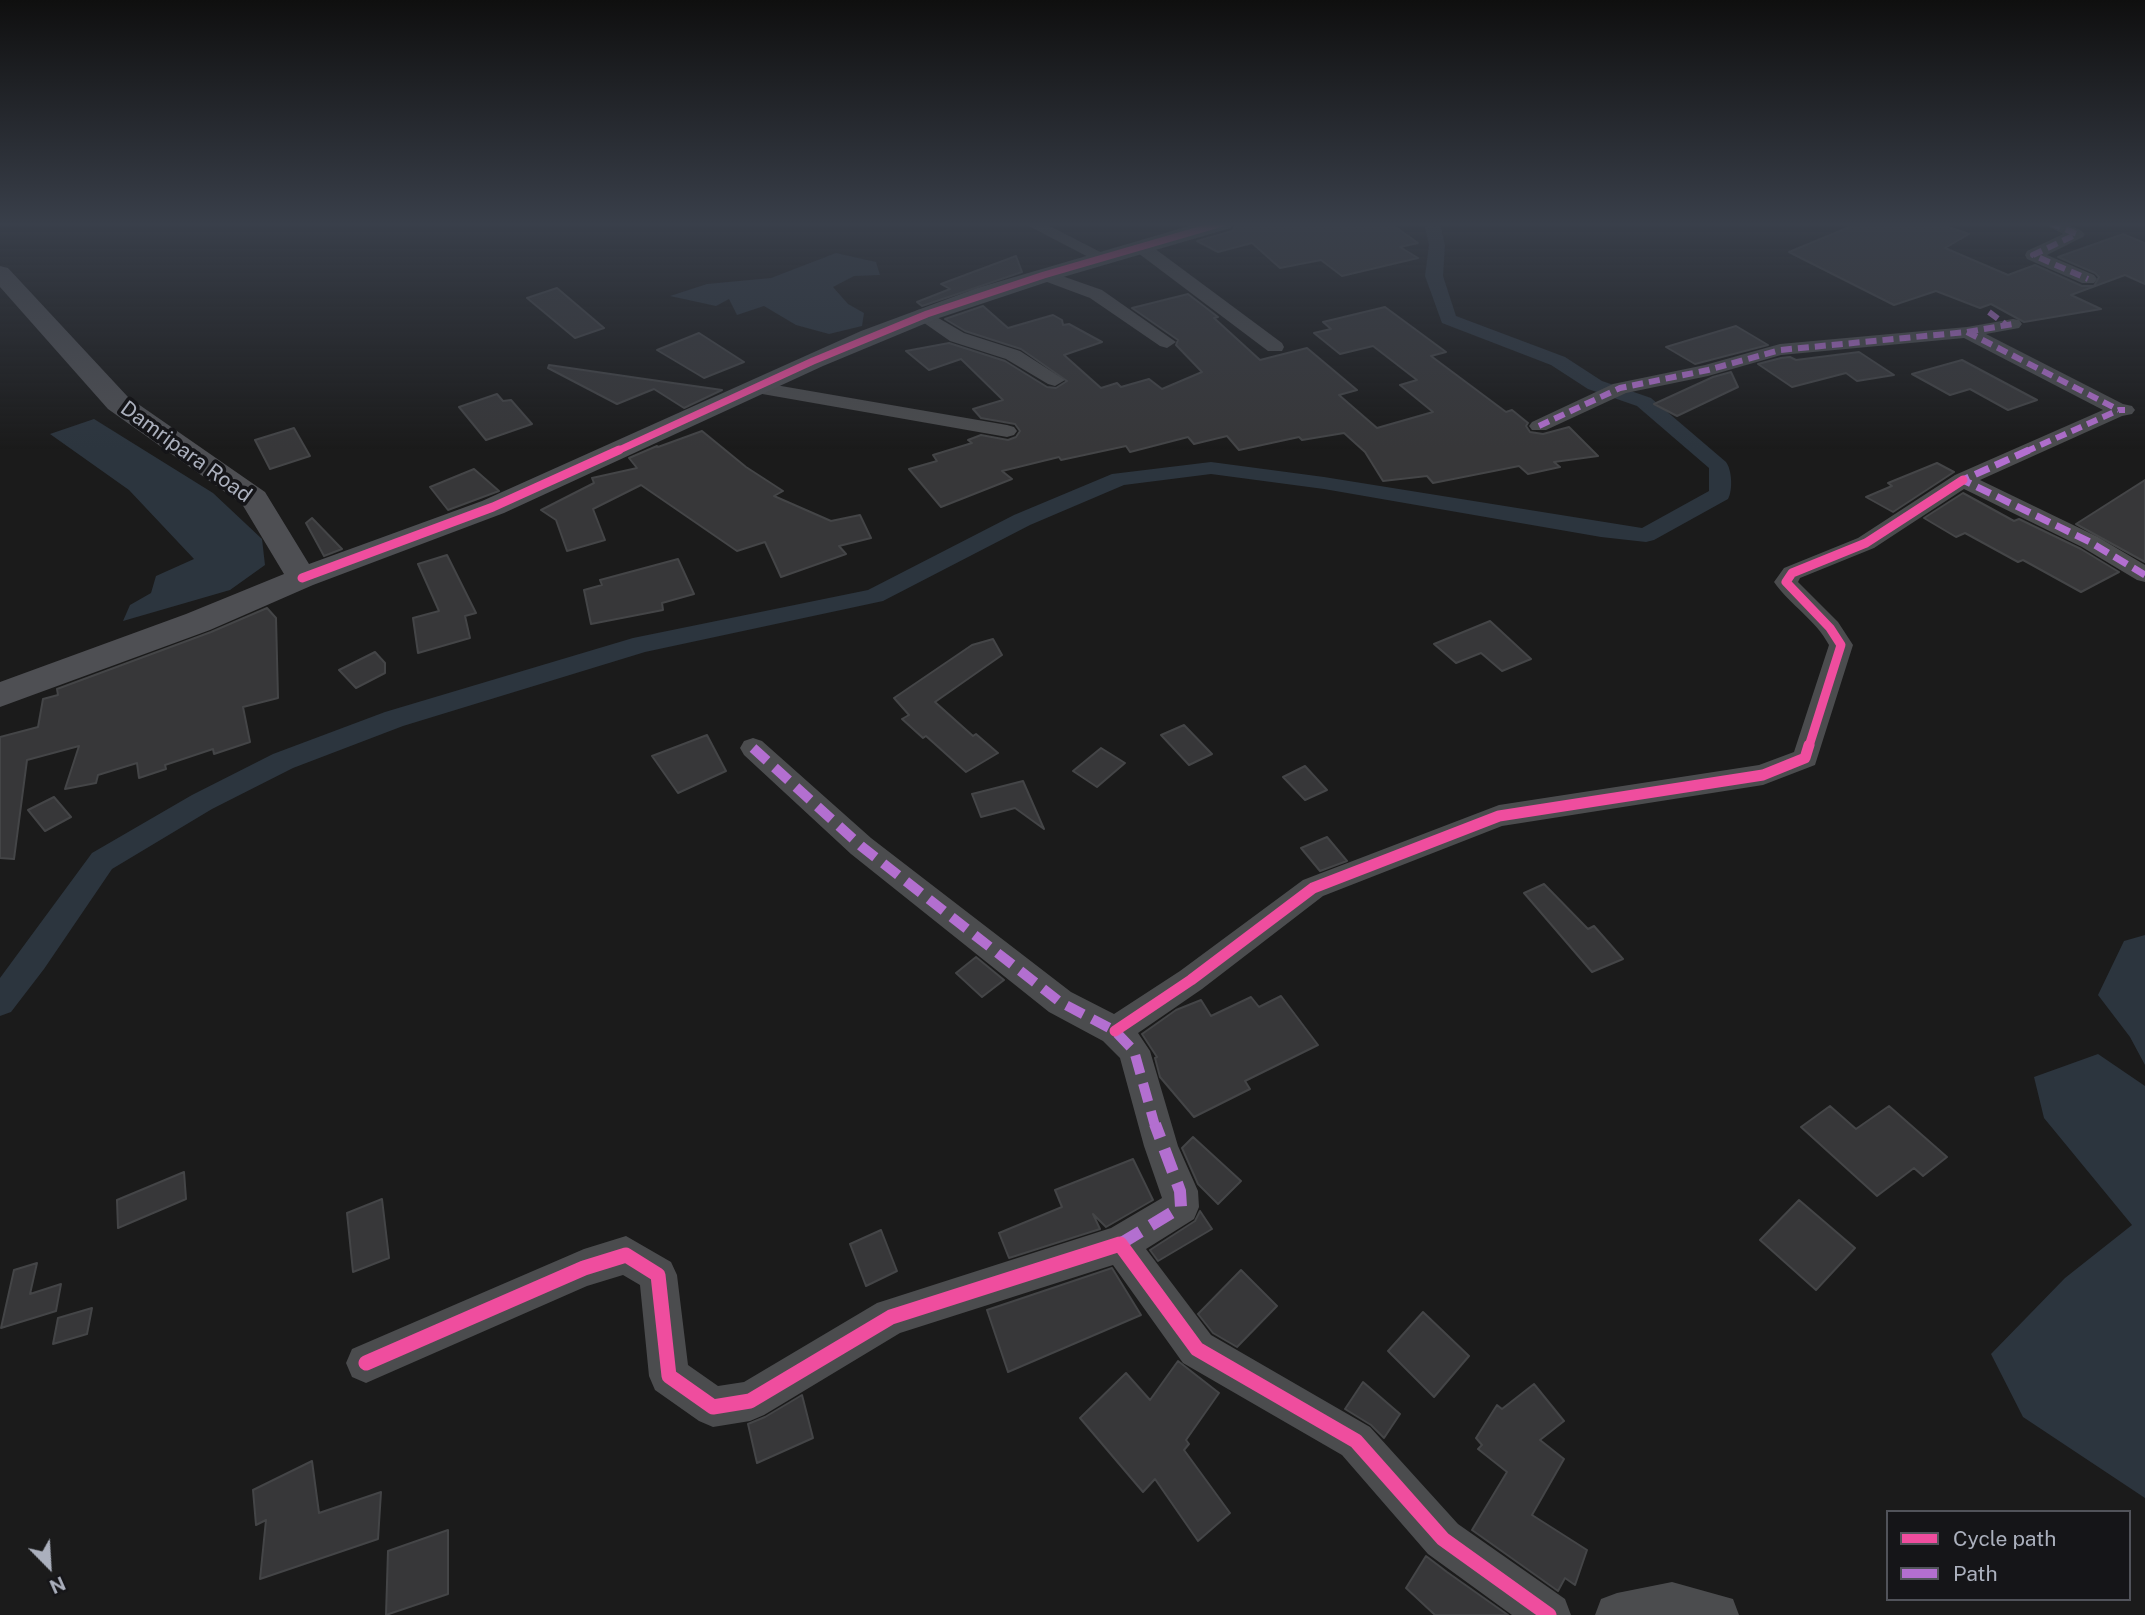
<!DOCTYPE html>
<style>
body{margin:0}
#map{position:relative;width:2145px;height:1615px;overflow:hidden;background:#1b1b1b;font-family:"Public Sans",sans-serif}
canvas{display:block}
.legend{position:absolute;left:1886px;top:1510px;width:245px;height:91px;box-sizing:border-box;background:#151518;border:2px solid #51535a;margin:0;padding:9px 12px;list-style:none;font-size:21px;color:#abb0bd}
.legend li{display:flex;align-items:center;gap:14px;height:35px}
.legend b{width:35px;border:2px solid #51535a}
.north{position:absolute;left:14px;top:1531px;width:70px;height:70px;-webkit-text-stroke:5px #151518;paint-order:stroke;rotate:156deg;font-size:19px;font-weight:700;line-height:28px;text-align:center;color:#abb0bd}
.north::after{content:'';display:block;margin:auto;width:24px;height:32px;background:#abb0bd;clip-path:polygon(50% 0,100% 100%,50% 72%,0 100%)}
</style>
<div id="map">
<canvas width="2145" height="1615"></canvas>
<ul class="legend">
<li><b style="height:9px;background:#ef4d9e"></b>Cycle path</li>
<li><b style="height:9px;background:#b36fd0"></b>Path</li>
</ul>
<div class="north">N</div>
</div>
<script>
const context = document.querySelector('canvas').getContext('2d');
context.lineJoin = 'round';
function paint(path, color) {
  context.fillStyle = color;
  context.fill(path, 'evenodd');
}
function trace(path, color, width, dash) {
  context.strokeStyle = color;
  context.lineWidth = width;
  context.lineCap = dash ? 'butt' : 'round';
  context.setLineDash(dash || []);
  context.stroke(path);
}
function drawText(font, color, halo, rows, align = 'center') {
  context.font = font + ' "Public Sans",sans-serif';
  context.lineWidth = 7;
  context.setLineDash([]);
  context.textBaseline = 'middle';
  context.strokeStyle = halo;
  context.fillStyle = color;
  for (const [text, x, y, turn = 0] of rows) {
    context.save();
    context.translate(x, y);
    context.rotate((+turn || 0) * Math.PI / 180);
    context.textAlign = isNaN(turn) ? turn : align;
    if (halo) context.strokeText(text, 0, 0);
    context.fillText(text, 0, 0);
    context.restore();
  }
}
paint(new Path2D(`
 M 836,253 L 876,262 L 880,275 L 854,276 L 833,287 L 848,304 L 864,313 L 862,326 L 829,334 L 796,325 L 764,306 L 737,315 L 729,299 L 716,306 L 670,296 L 707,284 L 771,278 Z
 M 94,419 L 213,493 L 262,539 L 265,565 L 230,590 L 123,621 L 130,605 L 151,593 L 156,576 L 194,559 L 129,490 L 50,434 Z
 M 2145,935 L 2145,1065 L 2130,1037 L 2098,995 L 2124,941 Z
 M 2098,1054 L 2145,1086 L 2145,1498 L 2023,1417 L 1991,1354 L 2065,1278 L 2132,1225 L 2044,1118 L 2034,1077 Z`), '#2c353e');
paint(new Path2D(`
 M 1424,223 L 1440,223 L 1445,245 L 1443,276 L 1456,316 L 1565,357 L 1602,381 L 1651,398 L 1726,462 C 1732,470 1733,490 1728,499 L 1654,540 L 1646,542 L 1601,537 L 1324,489 L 1211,474 L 1124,485 L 1030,525 L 883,601 L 645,652 L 403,726 L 293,768 L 212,809 L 112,869 L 44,969 L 11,1012 L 0,1016 L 0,978 L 92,853 L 192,795 L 273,754 L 385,712 L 633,638 L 868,590 L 1014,515 L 1112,474 L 1211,462 L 1324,477 L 1642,528 L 1709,491 L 1709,468 L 1637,406 L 1588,389 L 1551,365 L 1442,323 L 1425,276 L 1429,245 Z`), '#2c353e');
const building = new Path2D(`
 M 1237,223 L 1390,223 L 1418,243 L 1400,247 L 1418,258 L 1342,276 L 1321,260 L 1280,268 L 1252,243 L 1218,252 L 1197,241 L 1232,231 Z
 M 1859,223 L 1937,223 L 1969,234 L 1945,248 L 2008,275 L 2035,265 L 2082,286 L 2094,286 L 2099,277 L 2095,273 L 2058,257 L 2123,234 L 2145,243 L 2145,284 L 2125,275 L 2071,295 L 2101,309 L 2024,322 L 1991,304 L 1980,308 L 1936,291 L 1894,305 L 1789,252 Z
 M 1016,256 L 1022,272 L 922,306 L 917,302 L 950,289 L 941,284 Z
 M 557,288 L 604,328 L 575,338 L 527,298 Z
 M 1188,294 L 1218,317 L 1214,318 L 1260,360 L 1307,348 L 1357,390 L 1339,395 L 1377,428 L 1433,412 L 1400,385 L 1417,380 L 1373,346 L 1340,354 L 1314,333 L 1331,329 L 1323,322 L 1385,307 L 1446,352 L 1431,356 L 1506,412 L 1512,410 L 1528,423 L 1526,426 L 1530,432 L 1543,434 L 1569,427 L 1598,456 L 1554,462 L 1560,467 L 1528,474 L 1519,466 L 1433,483 L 1427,476 L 1383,481 L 1365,452 L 1344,433 L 1302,440 L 1299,437 L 1239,450 L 1227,436 L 1194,444 L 1188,437 L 1130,452 L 1126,446 L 1061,460 L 1059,457 L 1002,471 L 1012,479 L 941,507 L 909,469 L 937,461 L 933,455 L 972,443 L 968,440 L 981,435 L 1008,440 L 1016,437 L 1020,431 L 1015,424 L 981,418 L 973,409 L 1003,400 L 961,359 L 929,370 L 906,351 L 949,343 L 1005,361 L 1047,387 L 1056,388 L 1067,381 L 1021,349 L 965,331 L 945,319 L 983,306 L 1008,328 L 1053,315 L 1062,320 L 1063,325 L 1069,324 L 1102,342 L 1064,355 L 1101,388 L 1117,383 L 1121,387 L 1149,379 L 1162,389 L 1202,372 L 1176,345 L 1178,340 L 1132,308 Z
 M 1736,326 L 1768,345 L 1695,364 L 1666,347 Z
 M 699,333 L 744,362 L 704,378 L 657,350 Z
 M 1859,352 L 1894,375 L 1857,381 L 1846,373 L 1792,387 L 1758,364 L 1781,358 L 1790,357 L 1796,360 Z
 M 1962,360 L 2037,400 L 2008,410 L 1970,389 L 1950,395 L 1912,374 Z
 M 549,365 L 638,378 L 722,390 L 684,408 L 654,389 L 617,404 L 548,368 Z
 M 1731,372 L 1738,387 L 1677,416 L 1654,404 L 1713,377 Z
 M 497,394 L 503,401 L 511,400 L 532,424 L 486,440 L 459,407 Z
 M 294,428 L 310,456 L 270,469 L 255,440 Z
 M 702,431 L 746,467 L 783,491 L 774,496 L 831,521 L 860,515 L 871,538 L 839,546 L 846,554 L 781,577 L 765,542 L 737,551 L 641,485 L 593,509 L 605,540 L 567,551 L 556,520 L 541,510 L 594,483 L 592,478 L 637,468 L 629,458 L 657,446 L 658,447 Z
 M 1937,463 L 1954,472 L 1893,512 L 1866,497 L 1892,486 L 1888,483 Z
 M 474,469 L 499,491 L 448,510 L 430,487 Z
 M 2145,480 L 2145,562 L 2076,524 Z
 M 1963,493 L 2014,521 L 2019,519 L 2081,549 L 2119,572 L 2081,592 L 2023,560 L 2018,562 L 1965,533 L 1956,537 L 1924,518 Z
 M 312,518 L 342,549 L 324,556 L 306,523 Z
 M 447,555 L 476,613 L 465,616 L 470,638 L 418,653 L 413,618 L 439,611 L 418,564 Z
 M 678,559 L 694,594 L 662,603 L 663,610 L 591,624 L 584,590 L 602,585 L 600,580 Z
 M 267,608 L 276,618 L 278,698 L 243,707 L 250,742 L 214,754 L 213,749 L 165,765 L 166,769 L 139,778 L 137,763 L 98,775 L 96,783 L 65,789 L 79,746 L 27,760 L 14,859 L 0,858 L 0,737 L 38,727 L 43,699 L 58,695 L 57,689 L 211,632 Z
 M 1490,621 L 1531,659 L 1502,671 L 1481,653 L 1456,663 L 1434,644 Z
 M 993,639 L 1002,655 L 935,702 L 973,736 L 976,734 L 998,753 L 966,772 L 926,736 L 923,738 L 902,719 L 909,715 L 894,698 L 972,645 Z
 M 375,652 L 385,663 L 385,673 L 356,688 L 339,670 Z
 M 1184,725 L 1212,754 L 1189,765 L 1161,735 Z
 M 707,735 L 726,771 L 678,793 L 652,756 Z
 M 1101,748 L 1125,763 L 1097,787 L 1073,771 Z
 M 1305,766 L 1327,790 L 1305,800 L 1283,777 Z
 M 1023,781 L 1044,829 L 1015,808 L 981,817 L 972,794 Z
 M 54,797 L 71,817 L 45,831 L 28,810 Z
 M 1327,837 L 1347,861 L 1320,871 L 1301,848 Z
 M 1544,884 L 1588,929 L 1594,926 L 1623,959 L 1592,972 L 1524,893 Z
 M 976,957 L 1004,980 L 982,997 L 956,973 Z
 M 1281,996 L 1318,1045 L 1245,1081 L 1250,1089 L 1194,1117 L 1160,1077 L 1155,1058 L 1157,1057 L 1142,1034 L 1176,1010 L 1201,1000 L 1211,1016 L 1251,997 L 1259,1007 Z
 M 1830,1106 L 1856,1129 L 1889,1106 L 1947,1157 L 1923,1176 L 1914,1168 L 1877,1196 L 1801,1127 Z
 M 1193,1137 L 1241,1181 L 1218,1204 L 1198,1184 L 1182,1148 Z
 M 1133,1159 L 1153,1200 L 1106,1227 L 1093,1214 L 1100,1229 L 1009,1258 L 999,1233 L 1062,1207 L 1055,1190 Z
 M 184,1172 L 186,1199 L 118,1228 L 117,1200 Z
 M 382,1199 L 389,1258 L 353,1272 L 347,1213 Z
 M 1799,1200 L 1855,1248 L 1816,1290 L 1760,1240 Z
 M 1200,1211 L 1212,1229 L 1158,1261 L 1150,1250 L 1195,1221 Z
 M 881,1230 L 897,1271 L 866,1286 L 850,1244 Z
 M 37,1263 L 30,1294 L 61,1284 L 56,1311 L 1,1328 L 14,1270 Z
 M 1112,1268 L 1141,1315 L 1008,1372 L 987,1310 Z
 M 1241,1270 L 1277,1306 L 1237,1347 L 1213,1333 L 1198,1314 Z
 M 92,1308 L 87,1334 L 53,1344 L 58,1318 Z
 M 1423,1312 L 1469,1356 L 1434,1397 L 1388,1351 Z
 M 1178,1361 L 1219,1393 L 1186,1440 L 1189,1444 L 1184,1450 L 1230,1513 L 1198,1541 L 1155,1479 L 1143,1492 L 1080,1418 L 1126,1373 L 1150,1400 Z
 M 1363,1382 L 1400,1414 L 1384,1438 L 1371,1425 L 1345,1409 Z
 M 1534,1384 L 1564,1421 L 1540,1440 L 1564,1459 L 1532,1515 L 1587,1550 L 1575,1585 L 1565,1578 L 1558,1591 L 1472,1530 L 1507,1472 L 1478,1449 L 1482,1445 L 1476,1438 L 1497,1405 L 1502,1409 Z
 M 802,1395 L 813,1438 L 757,1463 L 748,1424 L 765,1417 Z
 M 312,1461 L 319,1513 L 381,1492 L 378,1539 L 260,1579 L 266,1520 L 256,1525 L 253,1490 Z
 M 448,1530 L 448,1594 L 386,1615 L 388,1551 Z
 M 1426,1556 L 1447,1572 L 1508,1615 L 1435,1615 L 1406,1588 Z`);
paint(building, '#373739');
trace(building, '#444547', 2);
paint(new Path2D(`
 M 1023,223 L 1044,223 L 1110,257 L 1108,261 L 1096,261 Z
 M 2042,223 C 2058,223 2073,223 2085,234 L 2083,237 L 2047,255 L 2094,275 L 2097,279 L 2094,283 L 2082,283 L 2027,259 L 2025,255 L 2027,251 L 2063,234 Z
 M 1140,241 L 1146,242 L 1282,343 L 1284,347 L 1282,351 L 1268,351 L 1134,250 L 1132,246 Z
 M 1045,270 L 1102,290 L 1176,342 L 1167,348 L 1160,346 L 1090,298 L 1039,279 L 1036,275 Z
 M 923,309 L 964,333 L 1020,351 L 1065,380 L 1055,386 L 1048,384 L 1006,359 L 950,341 L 917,318 L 914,314 L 917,310 Z
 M 2013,319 L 2019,320 L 2022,324 L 2019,328 L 1986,334 L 2123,404 L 2132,406 L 2135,410 L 2132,414 L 2122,416 L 1980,480 L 2098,537 L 2145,565 L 2145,582 L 2137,580 L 2082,547 L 1964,489 L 1874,548 L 1800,578 L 1798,582 L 1838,622 L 1853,645 L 1815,765 L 1763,785 L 1502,826 L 1323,896 L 1202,989 L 1138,1033 L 1150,1051 L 1178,1146 L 1198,1191 L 1199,1207 L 1194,1219 L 1146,1249 L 1211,1335 L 1370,1427 L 1458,1524 L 1565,1599 L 1571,1615 L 1512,1615 L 1428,1554 L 1342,1455 L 1183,1363 L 1113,1265 L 900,1333 L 764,1415 L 750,1421 L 713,1427 L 699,1421 L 655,1390 L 649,1376 L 640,1285 L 623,1275 L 587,1286 L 366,1383 L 352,1377 L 346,1363 L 352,1349 L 584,1249 L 626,1236 L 671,1262 L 677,1275 L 688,1365 L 718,1386 L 744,1382 L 877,1303 L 1111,1228 L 1162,1198 L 1144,1146 L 1120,1058 L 1103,1041 L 1049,1012 L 851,854 L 744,755 L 740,748 L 744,741 L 753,738 L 762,741 L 871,838 L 1071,992 L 1114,1014 L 1180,971 L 1303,880 L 1499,805 L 1759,765 L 1794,752 L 1829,645 C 1816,620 1790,605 1774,582 L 1784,568 L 1858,538 L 1955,475 L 2103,410 L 1964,338 L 1781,355 L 1708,376 L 1626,393 L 1546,430 L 1532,430 L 1529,426 L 1532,422 L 1613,384 L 1705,365 L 1780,344 L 1967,327 Z
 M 758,382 L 1007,425 L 1014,427 L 1017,431 L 1014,435 L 1007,437 L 751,392 L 748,388 Z
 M 1672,1582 L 1733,1599 L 1739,1615 L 1595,1615 L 1601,1599 L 1617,1593 Z`), '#4b4c4e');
paint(new Path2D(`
 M 1199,223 L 1234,223 L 1231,228 L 1053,280 L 936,319 L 823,366 L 504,513 L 313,585 L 210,630 L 0,707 L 0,682 L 186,614 L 284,574 L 242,504 L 108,409 L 0,287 L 0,266 L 8,268 L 128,397 L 265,492 L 309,564 L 482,501 L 861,331 L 977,288 Z`), '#4e4f53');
trace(new Path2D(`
 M 2050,223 L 2077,234 L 2033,255 L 2088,279
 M 1989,312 L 2005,324
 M 1967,332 L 2119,410
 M 1539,426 L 1620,388 L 1708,370 L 1780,350 L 1967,332 L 2013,324
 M 2025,452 L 2119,410 L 2125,410`), '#b36fd0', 6, [11, 6]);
trace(new Path2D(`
 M 2029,450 L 1963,480 L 2090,542 L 2145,575`), '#b36fd0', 7, [15, 7]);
trace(new Path2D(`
 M 753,748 L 861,846 L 1060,1002 L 1115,1031 L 1134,1051 L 1155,1126`), '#b36fd0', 10, [19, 10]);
trace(new Path2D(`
 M 1120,1244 L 1181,1207 L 1180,1191 L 1155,1124`), '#b36fd0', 12, [24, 12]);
trace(new Path2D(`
 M 615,452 L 813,361 L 927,314 L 1044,275 L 1223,223`), '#ef4d9e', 7);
trace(new Path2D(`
 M 302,578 L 493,507 L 619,450
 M 1809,746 L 1841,645 L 1830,628 L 1786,582 L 1792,573 L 1866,543 L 1963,480`), '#ef4d9e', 9);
trace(new Path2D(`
 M 1115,1031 L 1191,980 L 1313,888 L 1499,816 L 1763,775 L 1805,758 L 1809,745`), '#ef4d9e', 11);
trace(new Path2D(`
 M 366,1363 L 584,1268 L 626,1255 L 658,1275 L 669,1376 L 713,1407 L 750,1401 L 891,1317 L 1120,1244 L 1197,1349 L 1356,1441 L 1443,1539 L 1549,1615`), '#ef4d9e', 15);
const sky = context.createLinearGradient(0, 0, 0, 449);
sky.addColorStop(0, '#0f0f0f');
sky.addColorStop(0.5, '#393f4a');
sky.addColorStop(1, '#393f4a00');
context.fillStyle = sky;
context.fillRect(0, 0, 2145, 449);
drawText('21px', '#abb0bd', '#151518', [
 ["Damripara Road",186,452,36]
]);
</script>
